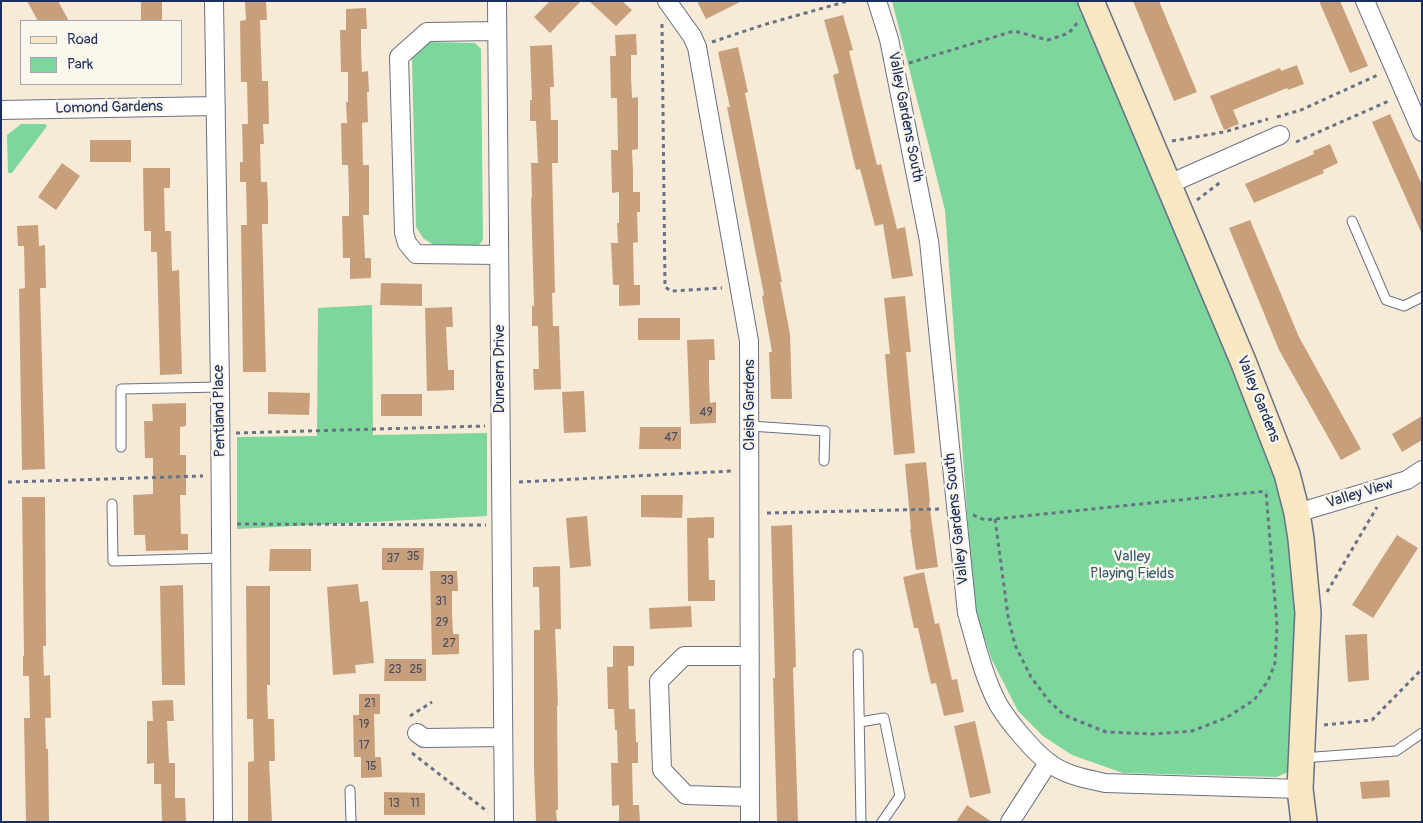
<!DOCTYPE html>
<style>
body{margin:0}
#map{position:relative;width:1423px;height:823px;overflow:hidden;background:#f7ebd7;font-family:Pangolin,sans-serif}
canvas{display:block}
.frame{position:absolute;inset:0;border:2px solid #1b2f5e;pointer-events:none}
.legend{position:absolute;left:20px;top:20px;width:162px;height:65px;box-sizing:border-box;background:#fbf7ec;border:1px solid #a1a7b3;margin:0;padding:6px 9px;list-style:none;font-size:15px;color:#1b2f5e}
.legend li{display:flex;align-items:center;gap:10px;height:25px}
.legend b{width:25px;border:1px solid #a1a7b3}
</style>
<div id="map">
<canvas width="1423" height="823"></canvas>
<div class="frame"></div>
<ul class="legend">
<li><b style="height:6px;background:#f7e8c3"></b>Road</li>
<li><b style="height:14px;background:#7dd69c"></b>Park</li>
</ul>
</div>
<script>
const context = document.querySelector('canvas').getContext('2d');
context.lineJoin = 'round';
function paint(path, color) {
  context.fillStyle = color;
  context.fill(path, 'evenodd');
}
function trace(path, color, width, dash) {
  context.strokeStyle = color;
  context.lineWidth = width;
  context.lineCap = dash ? 'butt' : 'round';
  context.setLineDash(dash || []);
  context.stroke(path);
}
function drawText(font, color, halo, rows, align = 'center') {
  context.font = font + ' Pangolin,sans-serif';
  context.lineWidth = 5;
  context.setLineDash([]);
  context.textBaseline = 'middle';
  context.strokeStyle = halo;
  context.fillStyle = color;
  for (const [text, x, y, turn = 0] of rows) {
    context.save();
    context.translate(x, y);
    context.rotate((+turn || 0) * Math.PI / 180);
    context.textAlign = isNaN(turn) ? turn : align;
    if (halo) context.strokeText(text, 0, 0);
    context.fillText(text, 0, 0);
    context.restore();
  }
}
paint(new Path2D(`
 M 892,1 L 1079,1 L 1158,182 L 1286,495 L 1301,644 L 1296,759 L 1288,772 L 1277,777 L 1123,773 L 1072,755 L 1043,736 L 1018,711 L 992,660 L 974,608 L 945,210 Z
 M 427,42 L 475,43 L 481,49 L 483,240 L 478,246 L 473,247 L 435,246 L 423,238 L 416,227 L 412,59 L 417,50 Z
 M 21,124 L 45,124 L 47,126 L 12,173 L 8,173 L 7,135 Z
 M 372,305 L 373,435 L 487,433 L 487,516 L 237,529 L 237,437 L 317,436 L 318,308 Z`), '#7dd69c');
paint(new Path2D(`
 M 27,1 L 58,1 L 69,21 L 38,21 Z
 M 141,1 L 162,1 L 162,21 L 141,21 Z
 M 245,1 L 266,1 L 267,20 L 260,20 L 262,81 L 268,81 L 269,124 L 263,124 L 264,144 L 260,144 L 261,182 L 267,182 L 268,203 L 268,224 L 262,224 L 266,372 L 243,372 L 241,225 L 247,225 L 246,182 L 240,182 L 240,162 L 243,162 L 242,124 L 248,124 L 247,82 L 241,82 L 240,21 L 246,20 Z
 M 550,1 L 581,1 L 550,33 L 534,17 Z
 M 589,1 L 622,1 L 632,10 L 616,26 Z
 M 697,1 L 742,1 L 706,19 Z
 M 1133,1 L 1159,1 L 1197,92 L 1174,101 Z
 M 1319,1 L 1340,1 L 1368,66 L 1350,73 Z
 M 366,8 L 367,29 L 361,29 L 361,50 L 362,72 L 368,71 L 369,92 L 367,92 L 368,122 L 362,123 L 363,165 L 369,165 L 369,215 L 363,215 L 365,258 L 371,258 L 371,278 L 350,279 L 350,258 L 343,258 L 342,216 L 349,216 L 349,195 L 348,165 L 342,165 L 341,123 L 347,123 L 346,102 L 348,102 L 348,72 L 341,72 L 340,30 L 346,30 L 346,9 Z
 M 843,15 L 853,50 L 849,51 L 877,165 L 881,164 L 897,229 L 905,227 L 913,276 L 892,279 L 883,224 L 875,226 L 860,169 L 856,170 L 833,75 L 839,73 L 824,20 Z
 M 636,34 L 637,55 L 631,55 L 631,76 L 632,98 L 638,97 L 638,149 L 632,150 L 633,171 L 633,192 L 640,192 L 640,212 L 637,212 L 638,242 L 633,243 L 634,285 L 640,285 L 640,305 L 619,306 L 619,285 L 613,285 L 611,243 L 618,243 L 617,223 L 619,223 L 619,192 L 612,193 L 611,150 L 618,150 L 617,98 L 611,98 L 610,56 L 616,56 L 615,35 Z
 M 552,45 L 554,87 L 550,87 L 551,120 L 558,120 L 558,163 L 552,163 L 555,293 L 552,293 L 553,326 L 559,326 L 561,389 L 534,390 L 533,369 L 539,369 L 538,326 L 532,326 L 532,306 L 534,306 L 531,198 L 532,198 L 531,163 L 538,163 L 536,121 L 530,121 L 530,100 L 532,100 L 530,46 Z
 M 738,47 L 748,92 L 745,93 L 782,282 L 780,282 L 790,334 L 792,399 L 771,399 L 769,352 L 772,352 L 762,296 L 764,295 L 727,107 L 730,107 L 718,52 Z
 M 1297,65 L 1304,84 L 1288,90 L 1287,88 L 1233,110 L 1239,124 L 1224,130 L 1210,96 L 1280,68 L 1281,71 Z
 M 1390,114 L 1422,185 L 1422,234 L 1372,122 Z
 M 90,140 L 131,140 L 131,162 L 90,162 Z
 M 1330,144 L 1338,163 L 1323,170 L 1324,173 L 1254,203 L 1245,184 L 1314,154 L 1313,151 Z
 M 62,163 L 80,176 L 56,210 L 38,197 Z
 M 143,168 L 170,168 L 170,188 L 164,188 L 165,231 L 171,231 L 172,271 L 179,270 L 182,374 L 160,375 L 157,252 L 151,252 L 151,231 L 144,231 Z
 M 1250,220 L 1299,337 L 1361,449 L 1341,460 L 1279,350 L 1229,228 Z
 M 38,225 L 39,246 L 45,245 L 46,288 L 40,288 L 45,469 L 22,470 L 19,289 L 25,288 L 24,246 L 18,246 L 17,226 Z
 M 381,283 L 422,284 L 422,306 L 380,305 Z
 M 905,296 L 911,352 L 906,352 L 915,453 L 894,455 L 885,354 L 890,354 L 884,298 Z
 M 452,307 L 453,327 L 446,327 L 447,349 L 448,370 L 454,370 L 454,390 L 427,391 L 425,308 Z
 M 638,318 L 680,318 L 680,340 L 638,340 Z
 M 714,339 L 715,360 L 709,360 L 709,381 L 710,403 L 716,402 L 716,423 L 690,424 L 687,340 Z
 M 584,391 L 586,432 L 564,433 L 562,392 Z
 M 268,392 L 310,393 L 309,415 L 268,414 Z
 M 381,394 L 422,394 L 422,416 L 381,416 Z
 M 186,403 L 186,426 L 180,427 L 180,455 L 186,455 L 186,495 L 180,495 L 181,534 L 188,534 L 188,550 L 146,551 L 145,535 L 134,535 L 133,495 L 153,494 L 153,458 L 145,458 L 144,421 L 153,421 L 152,404 Z
 M 1422,416 L 1422,440 L 1402,452 L 1392,434 Z
 M 640,427 L 681,427 L 681,449 L 639,449 Z
 M 926,462 L 930,502 L 929,502 L 938,567 L 916,570 L 910,529 L 911,529 L 905,464 Z
 M 641,495 L 683,495 L 682,518 L 641,517 Z
 M 22,497 L 45,497 L 46,646 L 43,646 L 44,676 L 50,675 L 51,718 L 45,718 L 46,749 L 48,749 L 49,822 L 26,822 L 24,718 L 30,718 L 29,676 L 23,676 L 23,656 L 24,656 Z
 M 587,516 L 591,566 L 570,568 L 566,518 Z
 M 714,517 L 714,538 L 708,538 L 709,580 L 715,580 L 715,601 L 688,601 L 687,518 Z
 M 792,525 L 796,667 L 793,668 L 798,822 L 777,822 L 773,678 L 775,678 L 771,526 Z
 M 1397,535 L 1418,548 L 1373,618 L 1352,605 Z
 M 382,548 L 424,548 L 423,570 L 382,570 Z
 M 270,549 L 311,549 L 311,571 L 269,571 Z
 M 560,566 L 561,629 L 555,629 L 558,705 L 557,705 L 558,810 L 556,810 L 557,822 L 536,822 L 534,768 L 534,630 L 540,630 L 539,587 L 533,587 L 533,567 Z
 M 430,571 L 457,571 L 458,591 L 452,591 L 452,612 L 453,634 L 459,634 L 459,654 L 432,655 Z
 M 924,572 L 935,624 L 939,623 L 952,680 L 957,679 L 964,712 L 944,716 L 936,683 L 931,684 L 918,628 L 914,628 L 903,577 Z
 M 358,584 L 360,602 L 368,601 L 374,663 L 355,665 L 356,673 L 333,675 L 327,587 Z
 M 183,585 L 185,685 L 162,685 L 160,586 Z
 M 246,586 L 270,586 L 270,685 L 267,685 L 268,719 L 274,719 L 275,761 L 269,761 L 272,822 L 248,822 L 248,762 L 254,761 L 253,719 L 247,719 Z
 M 691,606 L 692,627 L 650,629 L 649,608 Z
 M 1367,634 L 1369,680 L 1348,682 L 1345,635 Z
 M 613,646 L 634,646 L 634,666 L 628,666 L 629,709 L 635,709 L 636,742 L 638,742 L 638,763 L 632,763 L 633,805 L 639,805 L 640,822 L 619,822 L 619,805 L 612,806 L 611,763 L 618,763 L 617,730 L 615,730 L 614,709 L 608,709 L 607,667 L 613,667 Z
 M 385,659 L 426,659 L 426,681 L 384,681 Z
 M 359,694 L 380,694 L 380,714 L 374,714 L 375,757 L 381,757 L 382,777 L 361,778 L 361,757 L 354,757 L 353,715 L 359,715 Z
 M 173,700 L 174,721 L 167,721 L 169,763 L 175,763 L 175,798 L 185,798 L 186,822 L 162,822 L 161,784 L 154,784 L 154,763 L 147,764 L 147,721 L 153,721 L 152,701 Z
 M 975,721 L 991,793 L 970,798 L 954,726 Z
 M 1389,780 L 1390,797 L 1362,799 L 1360,782 Z
 M 384,792 L 425,793 L 425,815 L 384,815 Z
 M 967,805 L 992,822 L 956,822 Z`), '#c7a07b');
const lane = new Path2D(`
 M 1352,221 L 1386,300 L 1404,306 L 1422,297
 M 750,426 L 825,431 L 824,461
 M 121,447 L 121,389 L 220,387
 M 112,504 L 113,561 L 221,558
 M 858,654 L 861,822
 M 860,722 L 884,718 L 900,796 L 882,822
 M 1302,758 L 1396,751 L 1422,733
 M 350,790 L 351,822`);
const street = new Path2D(`
 M 214,1 L 220,387 L 223,822
 M 497,1 L 504,822
 M 667,1 L 692,36 L 697,47 L 749,341 L 750,822
 M 877,1 L 889,39 L 929,241 L 967,613 C 976,643 983,676 998,704 C 1007,720 1033,751 1048,762 C 1064,775 1086,779 1105,783 L 1300,789
 M 1365,1 L 1422,132
 M 497,31 L 427,32 L 399,57 L 404,233 L 407,243 L 416,254 L 499,255
 M 1,110 L 216,106
 M 1169,184 L 1280,135
 M 1297,513 L 1407,480 L 1422,470
 M 750,656 L 684,656 L 659,681 L 662,770 L 686,795 L 750,797
 M 417,733 L 424,738 L 503,737
 M 1010,822 L 1048,763`);
const secondary = new Path2D(`
 M 1091,1 L 1243,361 L 1287,474 L 1297,513 L 1301,539 L 1308,613 L 1300,789 L 1304,822`);
trace(lane, '#687188', 11);
trace(street, '#687188', 20);
trace(secondary, '#687188', 28);
trace(new Path2D(`
 M 662,24 L 665,287 L 671,291 L 722,288
 M 712,42 L 763,25 L 848,1
 M 909,63 L 1014,31 L 1048,40 L 1069,33 L 1078,22
 M 1277,117 L 1301,110 L 1380,74
 M 1172,141 L 1224,132 L 1268,119
 M 1296,142 L 1391,100
 M 1197,200 L 1222,181
 M 236,433 L 485,426
 M 8,482 L 203,476
 M 519,482 L 732,471
 M 767,513 L 941,509
 M 973,515 L 985,520 L 1267,491
 M 995,519 L 1008,616 L 1015,645 L 1031,677 L 1049,701 L 1064,715 L 1106,732 L 1153,734 L 1192,731 L 1226,718 L 1254,700 L 1268,681 L 1275,663 L 1277,626 L 1266,491
 M 237,524 L 486,525
 M 1327,592 L 1377,507
 M 410,716 L 432,702
 M 1324,725 L 1372,720 L 1422,669
 M 412,753 L 488,812`), '#687188', 3, [4, 4]);
trace(lane, '#fff', 9);
trace(street, '#fff', 18);
trace(secondary, '#f7e8c3', 25);
drawText('12px', '#464b65', null, [
 ["49",706,413],
 ["47",671,438],
 ["35",413,557],
 ["37",393,559],
 ["33",447,581],
 ["31",441,602],
 ["29",442,623],
 ["27",449,644],
 ["23",395,670],
 ["25",416,670],
 ["21",370,704],
 ["19",364,725],
 ["17",364,746],
 ["15",371,767],
 ["13",394,804],
 ["11",415,804]
]);
drawText('15px', '#1b2f5e', '#fbf7ec', [
 ["Lomond Gardens",109,108,-1],
 ["Valley Gardens South",905,117,79],
 ["Dunearn Drive",500,369,-90],
 ["Valley Gardens",1258,399,68],
 ["Cleish Gardens",750,405,-90],
 ["Pentland Place",220,411,-91],
 ["Valley View",1360,494,-17],
 ["Valley Gardens South",957,519,-96]
]);
drawText('15px', '#34596e', '#fbf7ec', [
 ["Valley",1132,557],
 ["Playing Fields",1132,574]
]);
</script>
